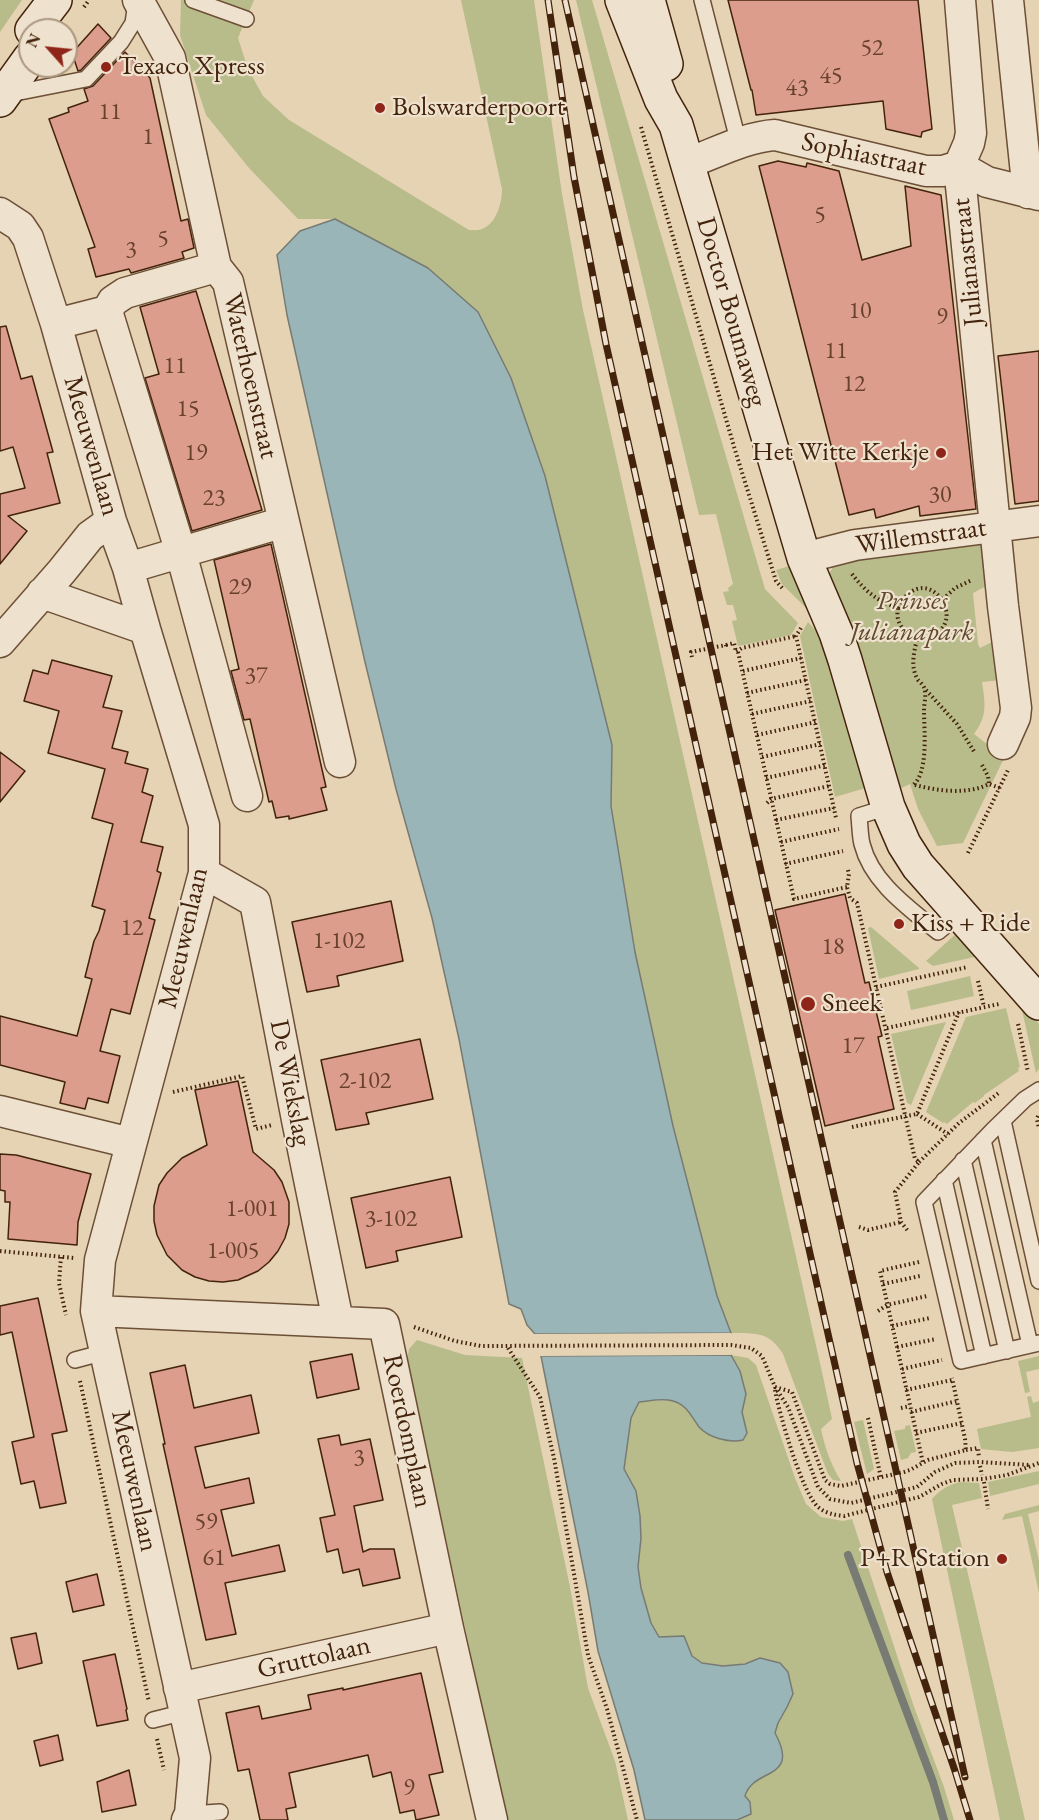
<!DOCTYPE html>
<style>
body{margin:0}
#map{position:relative;width:1039px;height:1820px;overflow:hidden;background:#e5d3b3;font-family:"EB Garamond",serif}
canvas{display:block}
.north{position:absolute;left:18px;top:18px;width:60px;height:60px;box-sizing:border-box;background:#eee2ce;border:2px solid #aa9680;border-radius:50%;rotate:297deg;font-size:16px;font-weight:700;line-height:24px;text-align:center;color:#43230c}
.north::after{content:'';display:block;margin:auto;width:21px;height:27px;background:#8f2418;clip-path:polygon(50% 0,100% 100%,50% 72%,0 100%)}
</style>
<div id="map">
<canvas width="1039" height="1820"></canvas>
<div class="north">N</div>
</div>
<script>
const context = document.querySelector('canvas').getContext('2d');
context.lineJoin = 'round';
function paint(path, color) {
  context.fillStyle = color;
  context.fill(path, 'evenodd');
}
function trace(path, color, width, dash) {
  context.strokeStyle = color;
  context.lineWidth = width;
  context.lineCap = dash ? 'butt' : 'round';
  context.setLineDash(dash || []);
  context.stroke(path);
}
function drawText(font, color, halo, rows, align = 'center') {
  context.font = font + ' "EB Garamond",serif';
  context.lineWidth = 4.5;
  context.setLineDash([]);
  context.textBaseline = 'middle';
  context.strokeStyle = halo;
  context.fillStyle = color;
  for (const [text, x, y, turn = 0] of rows) {
    context.save();
    context.translate(x, y);
    context.rotate((+turn || 0) * Math.PI / 180);
    context.textAlign = isNaN(turn) ? turn : align;
    if (halo) context.strokeText(text, 0, 0);
    context.fillText(text, 0, 0);
    context.restore();
  }
}
paint(new Path2D(`
 M 0,0 L 22,0 L 0,32 Z
 M 181,0 L 254,0 L 238,38 L 248,69 L 263,96 L 289,120 L 469,230 C 474,230 480,231 484,228 C 497,222 502,202 502,189 L 461,0 L 534,0 L 562,194 L 583,310 L 822,1372 L 832,1419 L 821,1429 C 825,1448 831,1465 841,1481 L 833,1480 L 828,1474 L 783,1354 C 768,1330 755,1334 731,1333 L 717,1296 L 673,1126 L 635,952 L 611,806 L 612,745 L 545,476 L 511,378 L 335,219 L 298,219 L 249,168 L 206,115 L 180,35 Z
 M 576,0 L 592,0 L 765,589 L 798,623 L 791,635 L 738,646 L 732,621 L 737,620 L 733,605 L 727,605 L 723,592 L 729,591 L 728,588 L 733,584 L 716,514 L 699,515 Z
 M 976,539 L 986,547 L 990,584 L 973,593 L 978,644 L 980,648 L 996,640 L 1001,680 L 982,682 C 985,704 988,715 974,734 L 988,745 L 1006,754 L 963,843 L 937,846 L 918,809 L 910,784 L 897,790 L 829,579 L 829,574 L 836,562 L 859,556 L 860,560 L 953,547 Z
 M 793,565 L 813,615 L 782,584 L 776,570 Z
 M 808,622 L 823,638 L 869,787 L 835,797 L 800,636 Z
 M 871,927 L 919,968 L 919,969 L 879,979 L 868,928 Z
 M 958,932 L 979,956 L 933,966 L 926,961 Z
 M 970,976 L 974,996 L 911,1010 L 907,991 Z
 M 1006,1008 L 1020,1067 L 1018,1068 L 1019,1071 L 984,1095 L 984,1096 L 975,1103 L 973,1102 L 947,1124 L 944,1122 L 943,1123 L 926,1112 L 966,1017 Z
 M 1027,1009 L 1039,1024 L 1039,1069 L 1036,1073 L 1022,1010 Z
 M 946,1022 L 911,1105 L 907,1103 L 891,1034 Z
 M 417,1340 L 465,1355 L 522,1358 L 570,1587 L 588,1688 L 615,1761 L 628,1820 L 507,1820 L 407,1360 L 409,1349 Z
 M 731,1355 L 748,1358 L 756,1365 L 795,1478 L 806,1504 L 821,1517 L 843,1521 L 852,1519 L 913,1704 L 944,1787 L 954,1820 L 737,1820 L 751,1813 C 749,1808 745,1801 745,1795 C 745,1770 802,1783 775,1734 L 778,1723 L 787,1707 L 760,1658 C 743,1665 718,1671 700,1661 C 689,1655 680,1645 670,1636 L 659,1638 L 651,1623 L 641,1588 L 638,1567 L 641,1538 L 624,1469 L 631,1418 L 639,1402 L 671,1400 L 687,1408 L 701,1429 L 747,1433 L 742,1412 L 746,1394 L 740,1371 Z
 M 1039,1356 L 1039,1369 L 1026,1372 L 1030,1392 L 1025,1393 L 1018,1361 Z
 M 1031,1396 L 1033,1403 L 1039,1401 L 1039,1448 L 1012,1452 L 981,1449 L 977,1429 L 1031,1417 L 1027,1397 Z
 M 863,1420 L 874,1469 L 867,1474 L 854,1422 Z
 M 910,1425 L 916,1452 L 911,1453 L 908,1458 L 901,1460 L 894,1431 L 905,1429 L 905,1426 Z
 M 1039,1471 L 1039,1484 L 990,1496 L 988,1482 Z
 M 960,1482 L 979,1483 L 982,1498 L 952,1505 L 1025,1820 L 1000,1820 L 932,1499 C 940,1490 948,1485 960,1482 Z
 M 1039,1505 L 1039,1511 L 1028,1514 L 1039,1561 L 1039,1593 L 1022,1516 L 1002,1520 L 1005,1514 Z`), '#b8bb8a');
const water = new Path2D(`
 M 335,219 L 428,268 L 478,312 L 511,378 L 545,476 L 612,745 L 611,806 L 635,952 L 673,1126 L 717,1296 L 731,1333 L 535,1334 L 527,1325 L 521,1309 L 509,1304 L 459,1039 L 432,918 L 396,789 L 365,662 L 287,315 L 277,255 L 300,231 Z
 M 731,1355 L 740,1371 L 746,1394 L 742,1412 L 747,1433 L 743,1440 C 729,1443 709,1438 699,1427 C 691,1416 687,1405 673,1401 C 663,1398 649,1401 639,1402 L 631,1418 L 624,1469 L 636,1491 L 640,1516 L 641,1538 L 638,1567 L 641,1588 L 651,1623 L 659,1637 L 684,1636 L 692,1656 L 702,1663 L 723,1666 L 745,1664 L 760,1658 L 780,1663 L 788,1672 L 793,1694 L 787,1707 L 778,1723 L 775,1733 C 801,1781 753,1767 745,1796 L 750,1802 L 751,1814 L 737,1820 L 645,1820 L 634,1770 L 598,1651 L 588,1592 L 541,1356 Z`);
paint(water, '#9ab5b7');
trace(water, '#777b73', 1.5);
paint(new Path2D(`
 M 731,1333 L 731,1336 L 535,1337 L 531,1334 Z
 M 731,1352 L 731,1355 L 538,1356 L 541,1353 Z`), '#e5d3b3');
trace(new Path2D(`
 M 848,1555 L 933,1782 L 944,1820`), '#777b73', 8);
const building = new Path2D(`
 M 728,0 L 918,0 L 932,129 L 922,132 L 921,137 L 886,129 L 883,101 L 756,115 L 752,90 L 751,90 Z
 M 98,24 L 111,38 L 81,70 L 78,71 L 72,53 Z
 M 125,52 L 150,78 L 181,221 L 188,219 L 194,248 L 182,252 L 184,258 L 131,273 L 129,269 L 96,277 L 88,249 L 95,247 L 49,119 L 69,112 L 68,108 L 88,101 L 84,89 L 93,86 Z
 M 778,161 L 806,167 L 807,163 L 839,171 L 862,260 L 911,246 L 905,186 L 941,195 L 976,509 L 920,516 L 919,506 L 876,518 L 874,509 L 849,515 L 759,166 Z
 M 196,291 L 262,510 L 192,531 L 145,378 L 159,374 L 140,307 Z
 M 6,326 L 21,379 L 32,376 L 53,452 L 47,453 L 60,503 L 8,516 L 27,531 L 0,564 L 0,494 L 25,488 L 13,447 L 0,451 L 0,327 Z
 M 1039,351 L 1039,501 L 1015,504 L 998,356 Z
 M 271,544 L 326,787 L 321,788 L 327,810 L 289,819 L 289,816 L 276,818 L 272,801 L 269,802 L 250,719 L 244,720 L 231,671 L 239,669 L 214,560 Z
 M 52,660 L 112,676 L 103,707 L 122,711 L 112,748 L 128,752 L 125,763 L 148,769 L 142,792 L 153,796 L 141,842 L 163,847 L 157,871 L 161,873 L 149,918 L 155,920 L 130,1014 L 111,1009 L 100,1051 L 120,1056 L 108,1103 L 88,1098 L 85,1109 L 60,1103 L 65,1082 L 0,1065 L 0,1016 L 77,1036 L 92,979 L 85,977 L 94,941 L 99,931 L 105,910 L 92,906 L 113,824 L 92,818 L 105,769 L 48,753 L 59,711 L 24,701 L 33,670 L 48,674 Z
 M 0,752 L 25,771 L 0,802 Z
 M 845,894 L 865,983 L 869,982 L 882,1036 L 878,1037 L 894,1109 L 825,1126 L 775,910 Z
 M 391,901 L 403,961 L 337,976 L 339,986 L 307,992 L 292,922 Z
 M 420,1039 L 433,1099 L 366,1113 L 369,1124 L 336,1130 L 321,1060 Z
 M 238,1081 L 253,1152 L 274,1170 L 282,1182 L 289,1202 L 289,1224 L 285,1238 L 278,1251 L 269,1262 L 258,1271 L 238,1280 L 223,1282 L 209,1281 L 195,1277 L 182,1270 L 167,1255 L 157,1235 L 154,1221 L 154,1206 L 159,1185 L 167,1173 L 182,1158 L 207,1145 L 195,1090 Z
 M 0,1154 L 16,1155 L 91,1174 L 78,1222 L 77,1245 L 8,1239 L 10,1202 L 5,1202 L 5,1191 L 0,1190 Z
 M 450,1177 L 462,1237 L 396,1251 L 398,1261 L 366,1268 L 351,1198 Z
 M 38,1298 L 67,1431 L 52,1434 L 66,1503 L 40,1508 L 34,1481 L 21,1484 L 12,1442 L 34,1437 L 12,1332 L 0,1335 L 0,1306 Z
 M 352,1354 L 359,1389 L 317,1398 L 310,1362 Z
 M 185,1365 L 194,1408 L 251,1395 L 259,1433 L 195,1447 L 205,1488 L 249,1478 L 254,1503 L 221,1510 L 232,1556 L 279,1545 L 285,1571 L 225,1583 L 236,1634 L 206,1640 L 163,1444 L 165,1444 L 150,1373 Z
 M 339,1435 L 341,1445 L 370,1439 L 383,1500 L 354,1506 L 363,1552 L 370,1549 L 394,1549 L 400,1578 L 363,1586 L 359,1569 L 343,1573 L 338,1549 L 327,1552 L 320,1518 L 335,1515 L 318,1439 Z
 M 97,1574 L 104,1605 L 73,1612 L 66,1582 Z
 M 36,1633 L 42,1663 L 18,1669 L 11,1638 Z
 M 115,1654 L 127,1709 L 126,1710 L 128,1720 L 97,1726 L 83,1661 Z
 M 421,1673 L 443,1772 L 429,1775 L 439,1815 L 416,1820 L 414,1810 L 400,1813 L 391,1772 L 373,1777 L 368,1755 L 289,1773 L 296,1807 L 286,1809 L 288,1820 L 260,1820 L 249,1769 L 238,1771 L 226,1713 L 259,1706 L 262,1719 L 311,1709 L 308,1695 L 343,1688 L 343,1690 Z
 M 58,1735 L 63,1760 L 40,1766 L 34,1741 Z
 M 129,1770 L 136,1805 L 102,1812 L 97,1782 Z`);
paint(building, '#dc9d8d');
trace(building, '#43230c', 1.5);
const lane = new Path2D(`
 M 193,0 L 246,19
 M 702,0 L 739,144
 M 9,85 L 20,92 L 86,79 L 121,42 L 133,23 L 136,3
 M 888,807 L 859,816 C 860,826 860,836 862,844 C 872,883 909,908 938,932 L 959,914
 M 1039,1090 L 1025,1099 L 993,1130 L 924,1202 L 961,1361 L 1039,1343
 M 1003,1121 L 1039,1281
 M 983,1140 L 1030,1345
 M 963,1160 L 1007,1351
 M 944,1180 L 984,1356
 M 75,1360 L 105,1352
 M 153,1720 L 185,1712
 M 190,1814 L 220,1812`);
const street = new Path2D(`
 M 138,0 L 170,58 L 216,267 L 228,282 L 340,762
 M 960,0 L 971,133 L 969,143 L 959,166 L 1003,606 L 1016,708 L 1015,717 L 1003,744
 M 1008,0 L 1028,193
 M 688,163 C 716,153 745,137 775,135 L 926,171 L 943,171 L 959,166 L 987,182 L 1039,195
 M 0,213 L 20,226 L 28,238 L 56,324 L 111,521 L 128,568 L 145,629 L 204,825 L 204,873 L 100,1260 L 96,1311 L 195,1758 L 190,1814 L 187,1820
 M 107,311 L 181,553 L 247,796
 M 56,324 L 107,311 L 113,301 L 125,293 L 216,267
 M 804,558 L 855,545 L 1039,521
 M 128,568 L 284,522
 M 42,593 L 145,629
 M 0,642 L 62,571 L 90,536 L 111,521
 M 204,873 L 255,902 L 297,1120 L 338,1321
 M 0,1111 L 131,1143
 M 96,1311 L 384,1324 L 448,1628 L 492,1820
 M 179,1688 L 448,1628`);
const secondary = new Path2D(`
 M 622,0 L 661,99 L 676,125 L 804,558 L 836,633 L 845,660 L 888,807 L 904,844 L 918,866 L 1039,1003
 M 648,0 L 666,64
 M 32,30 L 55,0
 M 0,100 L 30,58`);
trace(lane, '#6c4f36', 18);
trace(street, '#6c4f36', 33);
trace(secondary, '#43230c', 36);
trace(new Path2D(`
 M 84,7 L 89,0
 M 641,127 L 735,450 L 776,581 L 783,589
 M 852,574 C 864,590 878,602 898,608 C 895,623 904,633 917,639 C 914,652 910,667 918,680 C 921,683 925,687 925,691 C 926,697 924,704 924,710 C 924,730 929,774 912,786
 M 943,599 L 955,588 L 972,580
 M 898,608 C 927,551 980,634 917,639
 M 801,628 L 796,636 L 836,818
 M 726,645 L 734,643 L 736,652 L 742,648 L 796,636
 M 738,652 L 794,899 L 847,887
 M 692,657 L 691,652 L 726,645 L 726,648
 M 743,671 L 801,658
 M 926,690 L 957,724 L 975,753
 M 747,693 L 806,680
 M 752,714 L 811,701
 M 757,735 L 816,722
 M 762,757 L 821,744
 M 982,765 L 988,776 L 989,784
 M 766,778 L 826,765
 M 915,785 C 938,791 967,795 989,784 L 1000,788
 M 767,803 L 771,799 L 829,786
 M 776,820 L 834,808
 M 781,842 L 839,829
 M 968,853 L 1008,770
 M 785,864 L 843,851
 M 848,870 L 849,874 L 847,887 L 850,898 L 857,903 L 915,1159 L 919,1162 L 895,1192 L 901,1222 L 908,1231
 M 978,981 L 984,1007
 M 876,987 L 968,967
 M 1018,1024 L 1028,1072
 M 887,1028 L 999,1004
 M 173,1092 L 242,1076 L 256,1129 L 272,1125
 M 917,1114 L 948,1134
 M 1038,1116 L 1037,1119 L 1039,1129
 M 852,1127 L 917,1114 L 959,1012
 M 919,1162 L 959,1123 L 1000,1092
 M 859,1227 L 868,1230 L 901,1222
 M 0,1251 L 74,1258
 M 61,1257 L 59,1283 L 66,1315
 M 919,1262 L 880,1271 L 923,1463
 M 883,1284 L 920,1276
 M 878,1311 L 887,1305 L 927,1296
 M 892,1326 L 930,1318
 M 414,1327 L 455,1341 L 481,1346 L 731,1345 L 751,1348 L 762,1356 L 775,1387 L 788,1407 L 818,1487 L 830,1499 L 851,1503 L 917,1487 L 935,1472 L 955,1463 L 980,1462 L 1030,1465
 M 897,1347 L 936,1339
 M 508,1348 L 540,1397 L 554,1458 L 588,1655 L 607,1709 L 637,1820
 M 902,1369 L 942,1360
 M 80,1381 L 149,1702
 M 775,1387 L 792,1392 L 825,1480 L 830,1484 L 841,1486 L 904,1472 L 910,1470 L 928,1460 L 966,1450 L 965,1439 L 952,1378
 M 775,1390 C 779,1413 802,1493 818,1507 C 825,1513 834,1515 844,1516 L 919,1497 L 942,1484 L 953,1480 L 983,1479 L 1007,1475 L 1039,1463
 M 906,1390 L 952,1380
 M 901,1408 L 910,1406
 M 911,1412 L 957,1401
 M 868,1418 L 881,1478
 M 916,1433 L 962,1423
 M 966,1450 L 978,1448 L 979,1458
 M 980,1466 L 982,1475
 M 984,1482 L 988,1509
 M 157,1739 L 164,1770`), '#43230c', 4, [1.5, 3]);
trace(lane, '#eee2ce', 15);
trace(street, '#eee2ce', 30);
trace(secondary, '#eee2ce', 33);
const rail = new Path2D(`
 M 548,0 L 574,177 L 606,344 L 857,1463 L 887,1572 L 955,1771 L 970,1820
 M 565,0 L 965,1777`);
trace(rail, '#43230c', 7);
trace(rail, '#eee2ce', 4.5, [14]);
for (const [x, y, r, color] of [
 [106,67,6,"#8f2418"],
 [380,108,6,"#8f2418"],
 [941,453,6,"#8f2418"],
 [899,924,6,"#8f2418"],
 [808,1004,8,"#8f2418"],
 [1002,1559,6,"#8f2418"]
]) {
  const dot = new Path2D();
  dot.arc(x, y, r, 0, 2 * Math.PI);
  context.fillStyle = color;
  context.fill(dot);
  trace(dot, '#eee2ce', 2);
}
drawText('24px', '#69422c', null, [
 ["52",872,48],
 ["45",831,76],
 ["43",797,88],
 ["11",110,112],
 ["1",148,137],
 ["5",820,215],
 ["5",163,239],
 ["3",131,250],
 ["10",860,311],
 ["9",942,317],
 ["11",836,351],
 ["11",175,366],
 ["12",854,384],
 ["15",188,409],
 ["19",196,453],
 ["30",940,495],
 ["23",214,498],
 ["29",240,587],
 ["37",256,676],
 ["12",132,928],
 ["1-102",339,941],
 ["18",833,947],
 ["17",853,1046],
 ["2-102",365,1081],
 ["1-001",252,1209],
 ["3-102",391,1219],
 ["1-005",233,1251],
 ["3",359,1458],
 ["59",206,1522],
 ["61",214,1558],
 ["9",409,1788]
]);
drawText('27px', '#43230c', '#eee2ce', [
 ["Texaco Xpress",118,67],
 ["Bolswarderpoort",392,108],
 ["Het Witte Kerkje",929,453,"right"],
 ["Kiss + Ride",911,924],
 ["Sneek",822,1004],
 ["P+R Station",990,1559,"right"]
], 'left');
drawText('27px', '#43230c', '#eee2ce', [
 ["Sophiastraat",864,155,12],
 ["Julianastraat",968,262,-96],
 ["Doctor Boumaweg",731,312,74],
 ["Waterhoenstraat",250,376,77],
 ["Meeuwenlaan",91,446,74],
 ["Willemstraat",921,537,-8],
 ["Meeuwenlaan",184,938,-77],
 ["De Wiekslag",290,1083,79],
 ["Roerdomplaan",407,1431,78],
 ["Meeuwenlaan",134,1481,78],
 ["Gruttolaan",314,1658,-13]
]);
drawText('italic 27px', '#60492c', '#eee2ce', [
 ["Prinses",912,602],
 ["Julianapark",912,633]
]);
</script>
